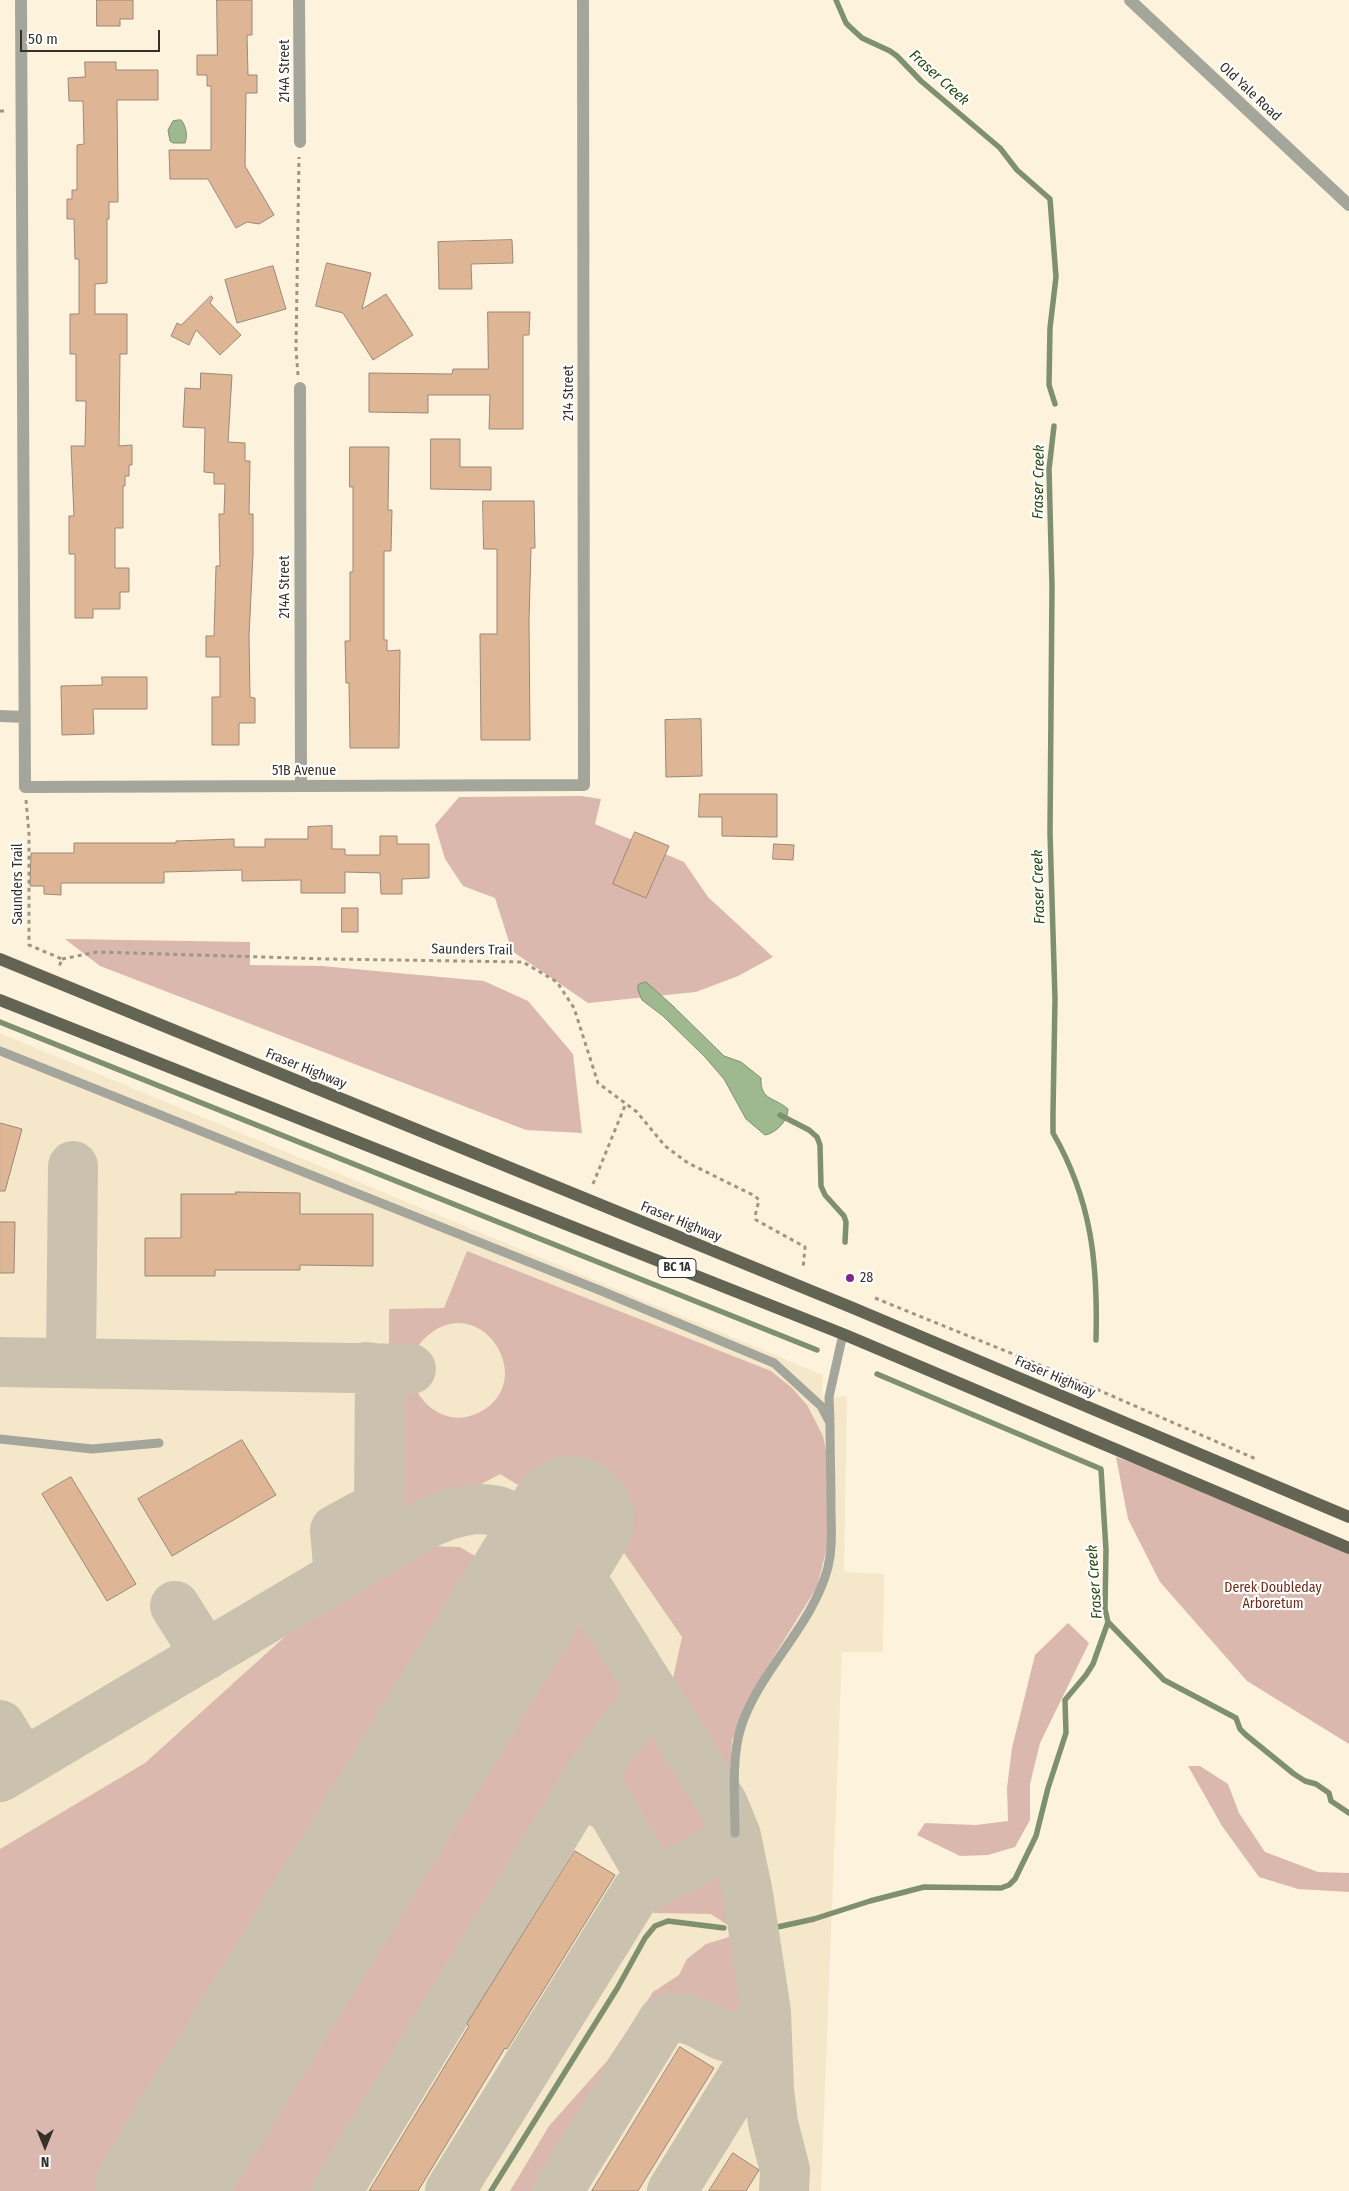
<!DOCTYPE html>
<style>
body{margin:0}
#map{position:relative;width:1349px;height:2191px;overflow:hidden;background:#fdf3dd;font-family:"Fira Sans Condensed",sans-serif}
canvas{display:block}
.north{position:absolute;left:20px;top:2121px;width:50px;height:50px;-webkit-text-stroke:4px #fff;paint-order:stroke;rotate:180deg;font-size:14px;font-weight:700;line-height:20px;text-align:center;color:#353129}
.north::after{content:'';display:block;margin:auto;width:18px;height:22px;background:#353129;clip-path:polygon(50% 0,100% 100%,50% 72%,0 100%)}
.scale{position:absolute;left:20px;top:30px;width:140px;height:22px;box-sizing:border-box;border:2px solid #353129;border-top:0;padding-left:6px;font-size:15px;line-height:18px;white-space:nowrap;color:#353129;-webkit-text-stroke:4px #fff;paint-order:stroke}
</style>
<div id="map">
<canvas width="1349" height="2191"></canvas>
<div class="north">N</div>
<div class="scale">50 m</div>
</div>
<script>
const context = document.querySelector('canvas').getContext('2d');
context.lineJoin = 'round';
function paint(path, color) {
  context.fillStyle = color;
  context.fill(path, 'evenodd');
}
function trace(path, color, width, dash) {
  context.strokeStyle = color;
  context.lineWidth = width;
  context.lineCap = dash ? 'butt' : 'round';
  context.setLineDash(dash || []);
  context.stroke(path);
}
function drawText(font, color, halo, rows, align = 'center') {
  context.font = font + ' "Fira Sans Condensed",sans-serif';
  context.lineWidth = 4.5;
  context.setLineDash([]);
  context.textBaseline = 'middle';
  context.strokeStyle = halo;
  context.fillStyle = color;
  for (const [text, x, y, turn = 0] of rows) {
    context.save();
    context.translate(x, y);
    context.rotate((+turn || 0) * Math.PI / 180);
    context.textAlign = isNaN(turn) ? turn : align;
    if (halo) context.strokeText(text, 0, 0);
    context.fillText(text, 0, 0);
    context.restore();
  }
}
paint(new Path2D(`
 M 0,1033 L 823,1375 L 822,1397 L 847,1396 L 844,1572 L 884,1574 L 883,1652 L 842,1652 L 821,2191 L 0,2191 Z`), '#f5e7ca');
paint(new Path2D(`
 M 581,796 L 601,799 L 595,824 L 684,862 L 708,897 L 773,957 L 738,976 L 696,992 L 588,1003 L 512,951 L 495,898 L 463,886 L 445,859 L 435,825 L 459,797 Z
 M 65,939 L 250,942 L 250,965 L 322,966 L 484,981 L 528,1001 L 573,1054 L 582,1133 L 526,1130 L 100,966 Z
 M 467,1251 L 771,1371 L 792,1388 L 807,1405 L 823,1436 L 829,1466 L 828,1543 L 817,1587 L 758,1682 L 732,1740 L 729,1788 L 669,1697 L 682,1637 L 620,1547 L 500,1474 L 402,1527 L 389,1515 L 393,1382 L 412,1380 C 421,1408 450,1427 478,1413 C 540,1383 483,1293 431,1333 C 421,1340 415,1349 413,1361 L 389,1360 L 389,1309 L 444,1308 Z
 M 1116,1457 L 1232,1499 L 1349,1548 L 1349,1744 L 1247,1681 L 1160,1582 L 1128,1519 Z
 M 422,1546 L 460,1547 L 485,1562 L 490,1591 L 122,2191 L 0,2191 L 0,1849 L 145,1763 L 310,1614 Z
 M 578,1616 L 595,1626 L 603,1637 L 634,1684 L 635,1692 L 632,1699 L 589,1764 L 327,2191 L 196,2191 L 544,1626 L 563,1619 Z
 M 1068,1623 L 1089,1643 L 1040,1743 L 1030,1784 L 1030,1820 L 1015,1847 L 988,1855 L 960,1856 L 917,1835 L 925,1823 L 976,1825 L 1008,1821 L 1007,1788 L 1012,1748 L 1035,1655 Z
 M 656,1712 L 719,1822 L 705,1847 L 680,1859 L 657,1853 L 611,1776 L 646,1714 Z
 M 1188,1766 L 1200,1766 L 1228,1784 L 1239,1813 L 1265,1852 L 1318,1872 L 1349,1873 L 1349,1892 L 1298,1889 L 1259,1877 L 1222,1826 Z
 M 598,1805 L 613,1823 L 613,1829 L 609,1834 L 604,1834 L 583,1821 L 583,1814 Z
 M 728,1867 L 737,1895 L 754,1994 C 754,2005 754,2016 744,2022 C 722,2036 708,2016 686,2012 C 674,2010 666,2015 656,2020 L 551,2191 L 510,2191 L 549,2126 L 607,2061 L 653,1992 L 679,1975 L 687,1959 L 706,1944 L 729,1937 L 729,1926 L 711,1914 L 653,1913 L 665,1888 L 698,1874 Z`), '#dab8ae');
const water = new Path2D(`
 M 181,120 C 186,125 188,136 185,143 L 173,143 L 170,141 L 168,130 L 173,121 Z
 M 646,982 L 672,1005 L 724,1056 L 741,1062 L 761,1078 C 760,1101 775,1097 788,1109 C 788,1121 776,1133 765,1135 L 746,1119 L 724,1079 L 705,1057 L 663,1016 L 642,1000 L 638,990 L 638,985 Z`);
paint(water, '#9eb88f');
trace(water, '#7e9070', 1);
trace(new Path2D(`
 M 836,0 L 846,23 L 850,27 L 862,38 L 890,51 L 897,56 L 921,81 L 1000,148 L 1017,170 L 1050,199 L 1056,277 L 1050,328 L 1049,385 L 1055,404
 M 1054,426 L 1049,469 L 1052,586 L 1050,833 L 1055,999 L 1053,1113 L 1053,1133 C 1092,1201 1098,1264 1096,1340
 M 0,1022 L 817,1350
 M 780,1115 L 809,1130 L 817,1137 L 820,1145 L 821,1186 L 825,1195 L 844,1216 L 846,1222 L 845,1242
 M 877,1374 L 1101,1469 L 1106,1550 L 1105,1609 L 1108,1622 L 1164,1680 L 1236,1718 L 1240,1729 L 1246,1735 L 1294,1774 L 1305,1781 L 1316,1784 L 1329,1793 L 1331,1801 L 1349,1813
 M 773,1928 L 814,1919 L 870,1901 L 924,1887 L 1001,1888 L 1009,1885 L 1015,1879 L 1036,1836 L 1048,1788 L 1066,1733 L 1065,1700 L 1086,1675 L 1093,1664 L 1108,1622
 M 491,2191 L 618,1987 L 645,1938 L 655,1926 L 668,1921 L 724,1928`), '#7e9070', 5.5);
trace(new Path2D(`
 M 0,1362 L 411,1369
 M 71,1363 L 73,1166
 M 339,1577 L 335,1530 L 379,1506 L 380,1374 L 374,1368 L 366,1367
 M 529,1589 C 552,1571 564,1567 587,1587 L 723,1804 L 736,1836 L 748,1894 L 766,2012 L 769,2090 L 773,2123 L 785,2170 L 784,2191
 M 175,1606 L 206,1655
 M 0,1725 L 23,1763
 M 591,1774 L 654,1882
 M 0,1777 L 417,1529 C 449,1511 503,1493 527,1534 C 532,1542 536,1549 536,1559 C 536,1569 531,1580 529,1589
 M 337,2191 L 591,1774 L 652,1691
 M 450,2191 L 636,1892 L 714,1852 L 735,1833
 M 558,2191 L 662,2022 C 704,2000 730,2075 766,2012
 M 672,2191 L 746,2071 L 759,2048 L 766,2029`), '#cac2af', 50);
trace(new Path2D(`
 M 158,2191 L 571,1519`), '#cac2af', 126);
const building = new Path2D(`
 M 97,0 L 133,0 L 133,19 L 120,19 L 120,26 L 97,26 Z
 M 217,0 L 252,0 L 252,35 L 247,35 L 248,75 L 257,75 L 257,93 L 246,93 L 245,166 L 274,215 L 259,224 L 247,222 L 236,228 L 208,179 L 170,179 L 169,150 L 211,150 L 211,86 L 207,86 L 207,75 L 197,75 L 197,55 L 217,55 Z
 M 85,62 L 116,62 L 116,70 L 158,70 L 158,100 L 117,100 L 118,202 L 109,202 L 109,219 L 107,219 L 107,283 L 95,284 L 95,314 L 127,314 L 127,354 L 120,354 L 119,446 L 132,445 L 132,465 L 129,465 L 129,476 L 125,476 L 125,486 L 123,486 L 123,528 L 115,528 L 115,568 L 129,568 L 129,592 L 120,592 L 120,609 L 93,609 L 93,618 L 75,618 L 75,554 L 69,554 L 69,516 L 74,516 L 71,446 L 85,446 L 86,401 L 76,401 L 76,354 L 70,354 L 70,314 L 79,314 L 79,259 L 75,259 L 74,219 L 67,219 L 67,199 L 72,199 L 72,190 L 77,190 L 77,145 L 84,144 L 83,101 L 69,101 L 68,78 L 85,77 Z
 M 512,240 L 513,263 L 471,264 L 472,289 L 439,289 L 438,242 Z
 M 327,263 L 371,273 L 362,309 L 386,294 L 413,335 L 373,360 L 343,313 L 316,306 Z
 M 273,266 L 286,309 L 237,323 L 225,280 Z
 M 211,296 L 213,298 L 210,303 L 241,335 L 220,355 L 196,330 L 189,345 L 171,336 L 177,323 L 181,325 Z
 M 488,312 L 530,312 L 529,335 L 523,335 L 523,429 L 489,429 L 490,395 L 428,395 L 428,413 L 369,412 L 369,373 L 452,374 L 453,369 L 488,369 Z
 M 201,373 L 232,375 L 228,442 L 245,443 L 245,461 L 250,461 L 249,514 L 253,514 L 253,554 L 249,636 L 250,697 L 255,698 L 255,723 L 239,723 L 239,745 L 212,745 L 212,697 L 220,697 L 220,657 L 206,657 L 206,636 L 214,636 L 216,566 L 220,566 L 219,514 L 224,514 L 225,484 L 214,484 L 214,473 L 204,472 L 205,428 L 183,427 L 185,388 L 200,389 Z
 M 431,439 L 460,439 L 460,467 L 491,467 L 491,490 L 431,489 Z
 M 350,447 L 389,447 L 388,510 L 392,510 L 391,551 L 384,551 L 384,640 L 387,640 L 387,651 L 400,650 L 399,748 L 350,748 L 349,683 L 346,683 L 345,641 L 350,641 L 350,572 L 353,572 L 353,487 L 350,487 Z
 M 483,501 L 534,501 L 535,548 L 531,548 L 529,620 L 530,740 L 481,740 L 480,634 L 497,634 L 497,549 L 484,549 Z
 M 102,677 L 147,677 L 147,709 L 93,709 L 94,734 L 62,735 L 61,686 L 102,685 Z
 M 701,719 L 702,776 L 666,777 L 665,720 Z
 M 700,794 L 777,794 L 777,837 L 722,836 L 722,817 L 699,817 Z
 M 332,826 L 332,849 L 345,849 L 345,855 L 380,855 L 380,836 L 397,836 L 397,844 L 429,844 L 429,878 L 402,879 L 402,894 L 381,894 L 380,873 L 345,872 L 345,893 L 301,893 L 301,880 L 242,881 L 242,870 L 164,872 L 164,883 L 61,883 L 61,895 L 44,894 L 44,886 L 30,886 L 31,853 L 74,853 L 74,843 L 176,843 L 176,841 L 234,839 L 234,847 L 265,847 L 265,839 L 308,839 L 308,827 Z
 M 635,832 L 669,846 L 646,898 L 613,884 Z
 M 774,844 L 794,845 L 793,860 L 773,859 Z
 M 342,908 L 358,908 L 358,932 L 342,932 Z
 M 0,1123 L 22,1129 L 5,1191 L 0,1191 Z
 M 236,1192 L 300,1193 L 300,1214 L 373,1214 L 373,1266 L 300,1265 L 300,1270 L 215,1270 L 215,1276 L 145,1276 L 145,1238 L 181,1238 L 181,1194 L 236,1194 Z
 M 0,1222 L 15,1222 L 14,1273 L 0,1273 Z
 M 242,1440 L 276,1495 L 172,1556 L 138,1499 Z
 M 71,1477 L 136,1584 L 107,1601 L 42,1494 Z
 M 575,1851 L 615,1875 L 507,2049 L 505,2048 L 418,2191 L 369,2191 L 469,2026 L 467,2024 Z
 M 680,2047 L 714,2068 L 638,2191 L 592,2191 Z
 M 733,2153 L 759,2170 L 746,2191 L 709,2191 Z`);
paint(building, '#deb695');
trace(building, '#9a8879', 1);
trace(new Path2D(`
 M 0,111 L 8,111
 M 298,375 L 296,349 L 299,157
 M 26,800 L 29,834 L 29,945 L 62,959 L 59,967
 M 62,959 L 97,952 L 329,959 L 523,962 L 557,982 L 574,1008 L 598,1083 L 637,1112 L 665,1146 L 688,1163 L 755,1196 L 759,1200 L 755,1216 L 756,1220 L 805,1247 L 803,1269
 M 593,1184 L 626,1103
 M 875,1298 L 1062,1374 L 1256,1459`), '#9d9686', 3, [4, 4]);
trace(new Path2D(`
 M 0,1051 L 599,1290 L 774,1363 L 821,1406 L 830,1423 C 830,1451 831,1479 831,1506 C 831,1527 833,1547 828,1567 C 813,1626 760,1669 741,1727 C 731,1758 735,1801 735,1833
 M 830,1420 L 829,1397 L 843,1334
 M 0,1439 L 92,1449 L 159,1443`), '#a4a59b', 9);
trace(new Path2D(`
 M 21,0 L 25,787 L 584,785 L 583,0
 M 299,0 L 300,142
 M 1130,0 L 1349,205
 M 300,388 L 301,786
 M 0,716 L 24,717`), '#a4a59b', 12);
trace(new Path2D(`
 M 0,959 L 853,1308 L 1349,1517
 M 0,1000 L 843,1334 L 1349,1548`), '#636454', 12);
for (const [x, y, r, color] of [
 [850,1278,5,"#832591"]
]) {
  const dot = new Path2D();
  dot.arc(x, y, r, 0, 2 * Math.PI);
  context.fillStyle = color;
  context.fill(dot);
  trace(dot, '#fff', 2);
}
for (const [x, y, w] of [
 [677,1268,38]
]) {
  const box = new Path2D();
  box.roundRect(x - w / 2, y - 9.5, w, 19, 4);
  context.fillStyle = '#fff';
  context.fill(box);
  trace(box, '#353129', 1);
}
drawText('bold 12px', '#353129', null, [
 ["BC 1A",677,1268]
]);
drawText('14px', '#353129', '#fff', [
 ["214A Street",285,71,-90],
 ["Old Yale Road",1250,92,43],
 ["214 Street",569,393,-90],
 ["214A Street",285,587,-90],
 ["51B Avenue",304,771],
 ["Saunders Trail",18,884,-90],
 ["Saunders Trail",472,950,1],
 ["Fraser Highway",306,1069,22],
 ["Fraser Highway",681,1222,22],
 ["Fraser Highway",1055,1377,23]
]);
drawText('14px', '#353129', '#fff', [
 ["28",860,1278]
], 'left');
drawText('14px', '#6c2d1c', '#fff', [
 ["Derek Doubleday",1273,1588],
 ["Arboretum",1273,1604]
]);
drawText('italic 15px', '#27490e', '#fff', [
 ["Fraser Creek",939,78,42],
 ["Fraser Creek",1039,482,-89],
 ["Fraser Creek",1039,887,-92],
 ["Fraser Creek",1095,1582,-94]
]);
</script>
